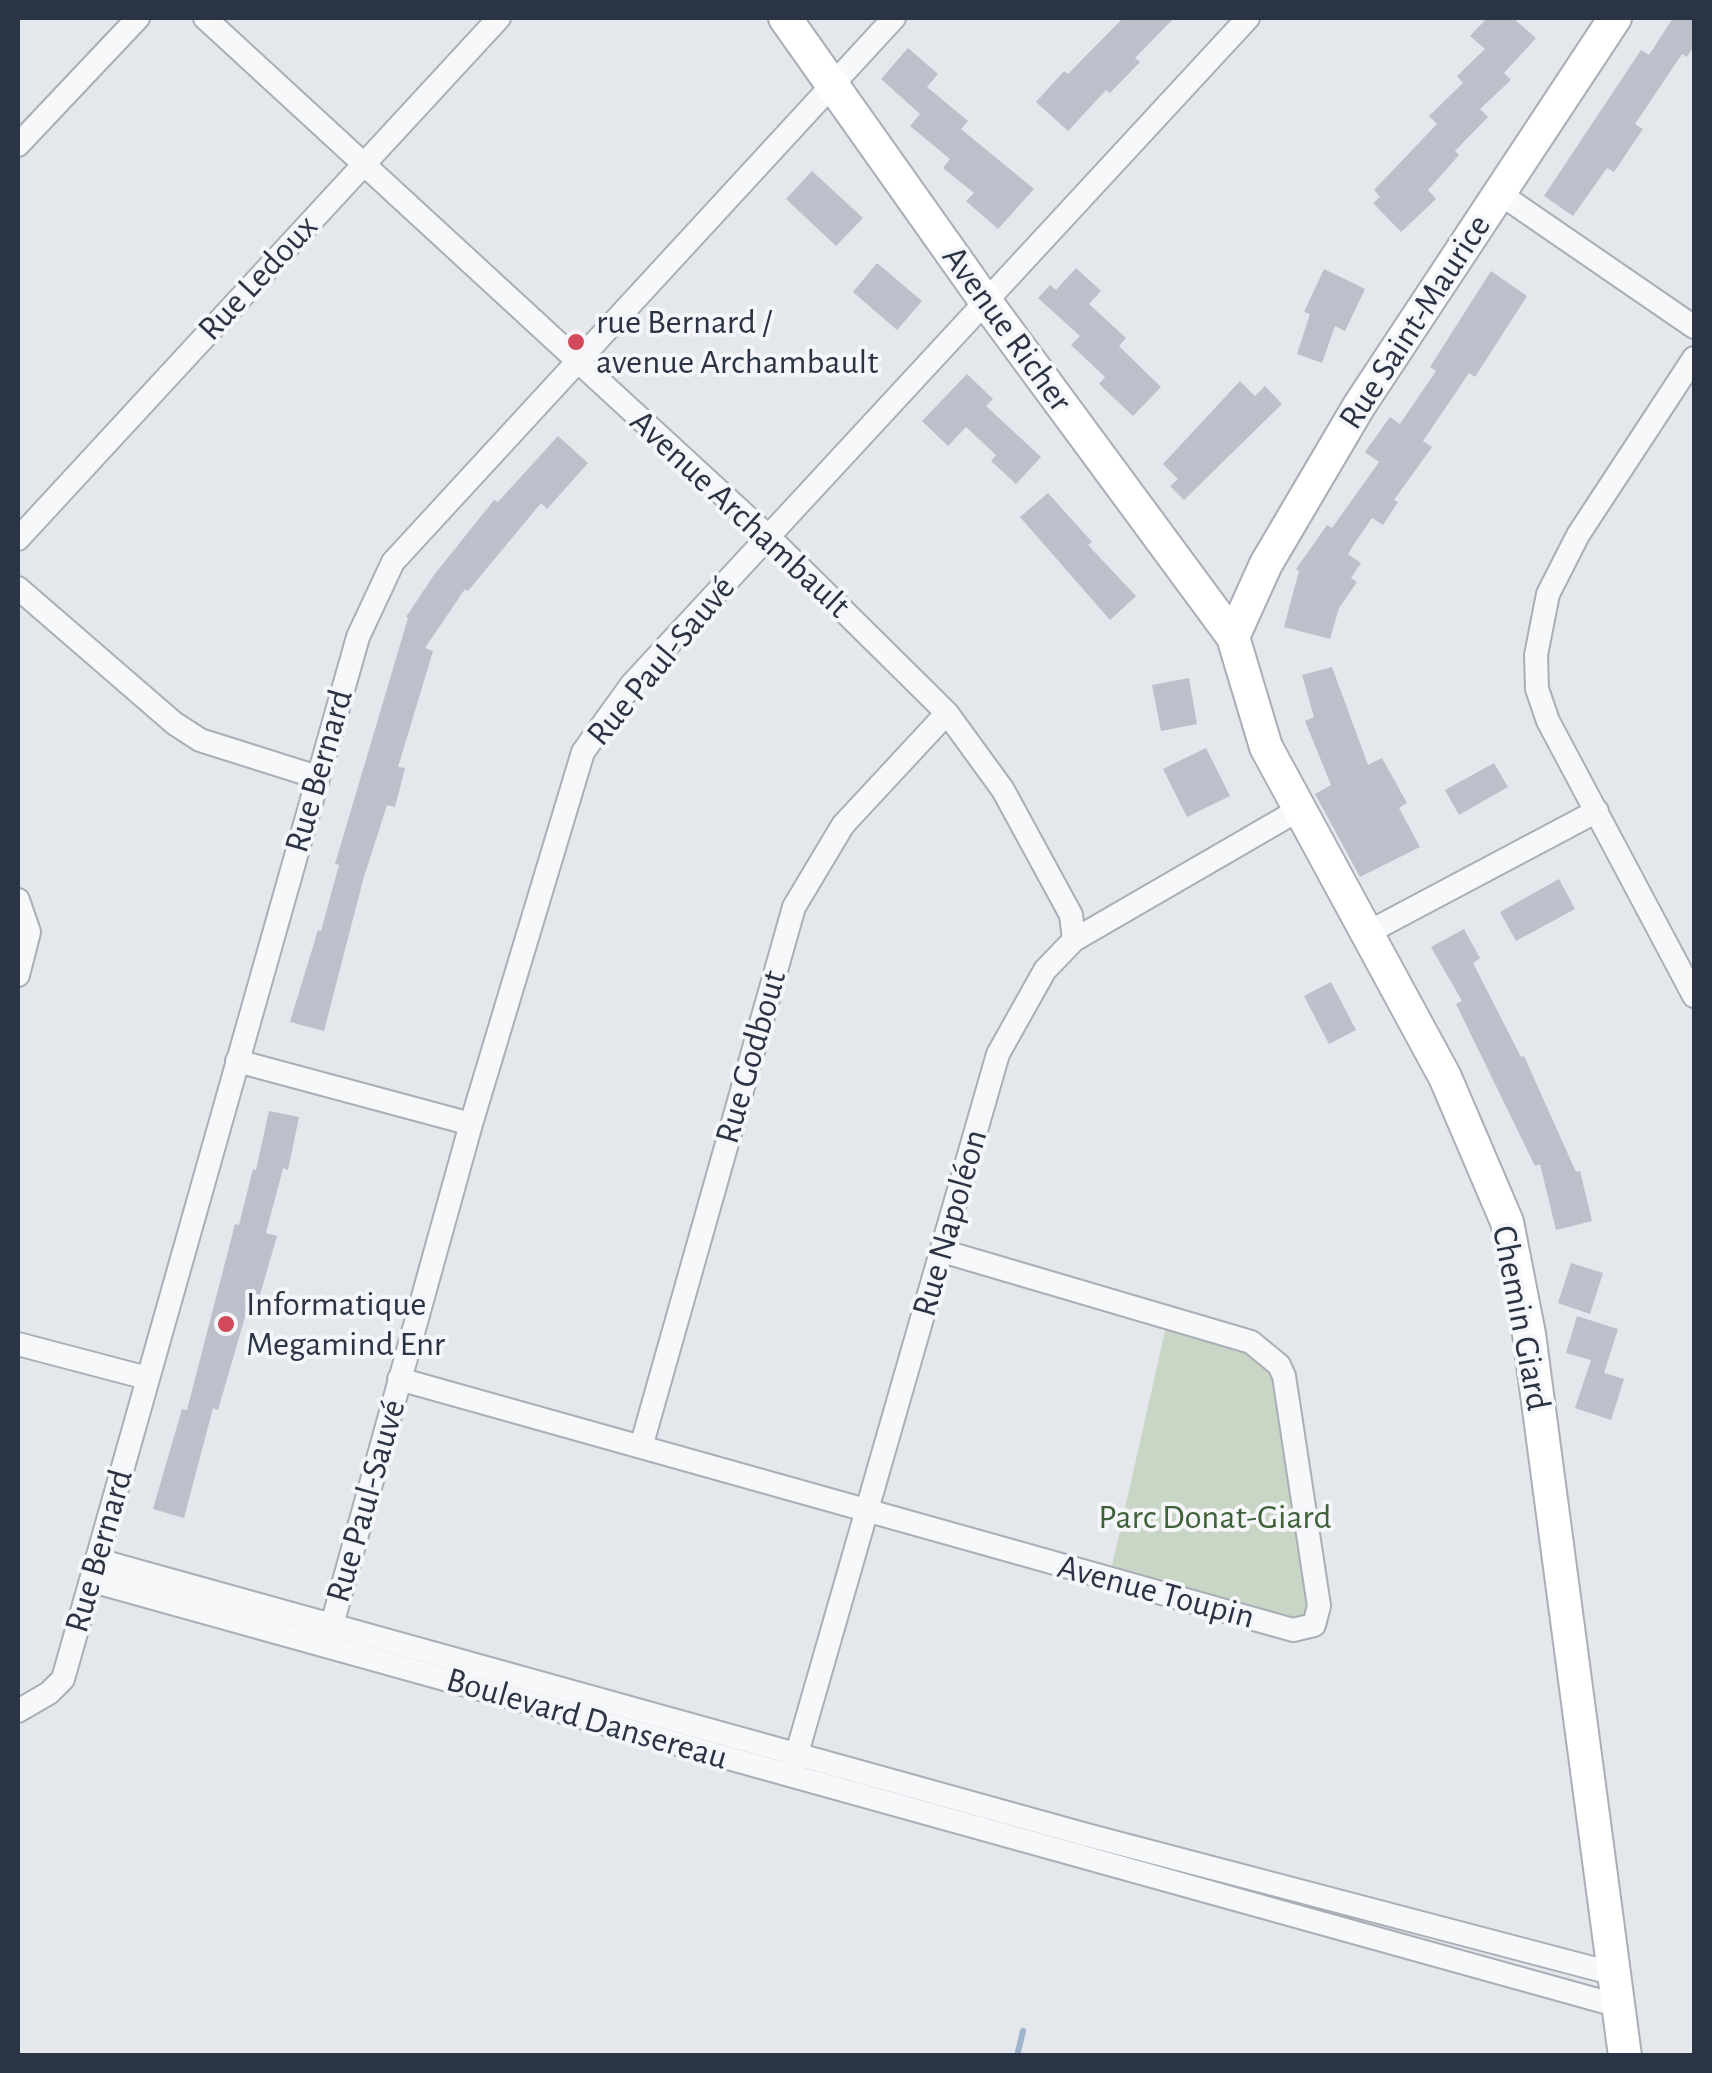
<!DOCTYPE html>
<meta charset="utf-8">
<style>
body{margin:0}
#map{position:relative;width:1712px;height:2073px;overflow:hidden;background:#e4e7ec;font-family:"Alegreya Sans",sans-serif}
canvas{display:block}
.frame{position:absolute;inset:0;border:20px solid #2b3445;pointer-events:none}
</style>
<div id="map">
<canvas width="1712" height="2073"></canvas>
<div class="frame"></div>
</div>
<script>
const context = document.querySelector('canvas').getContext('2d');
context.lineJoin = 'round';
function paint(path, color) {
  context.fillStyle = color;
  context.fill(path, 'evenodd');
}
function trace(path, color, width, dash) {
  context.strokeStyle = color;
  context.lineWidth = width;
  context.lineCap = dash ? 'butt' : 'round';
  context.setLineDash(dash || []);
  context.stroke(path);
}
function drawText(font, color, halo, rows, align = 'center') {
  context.font = font + ' "Alegreya Sans",sans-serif';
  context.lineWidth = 8;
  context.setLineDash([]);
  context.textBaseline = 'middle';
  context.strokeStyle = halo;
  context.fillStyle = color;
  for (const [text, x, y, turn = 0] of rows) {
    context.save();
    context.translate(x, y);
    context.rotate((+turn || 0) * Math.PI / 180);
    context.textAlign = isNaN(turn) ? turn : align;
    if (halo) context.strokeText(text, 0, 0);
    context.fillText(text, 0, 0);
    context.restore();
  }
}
paint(new Path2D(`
 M 1168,1318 L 1279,1365 L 1314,1625 L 1109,1579 Z`), '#c9d6c5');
trace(new Path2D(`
 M 1017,2056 L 1023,2031`), '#9fb4cc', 6);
paint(new Path2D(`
 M 1123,18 L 1174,18 L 1135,58 L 1140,62 L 1110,93 L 1106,90 L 1068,131 L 1036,102 L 1064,71 L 1068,74 Z
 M 1487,18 L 1513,18 L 1536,38 L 1504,73 L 1511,80 L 1480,109 L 1488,117 L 1455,151 L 1459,155 L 1428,190 L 1436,199 L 1401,232 L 1373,203 L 1380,197 L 1374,190 L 1437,124 L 1429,116 L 1463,83 L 1457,76 L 1485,49 L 1470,36 Z
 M 1673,18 L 1694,18 L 1694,46 L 1687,57 L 1682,54 L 1635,124 L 1643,129 L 1614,172 L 1607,168 L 1573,216 L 1544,196 L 1641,50 L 1649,55 Z
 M 908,48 L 938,74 L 927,87 L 968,121 L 961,129 L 1034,189 L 998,229 L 966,201 L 974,193 L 943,168 L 950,159 L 910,126 L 920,114 L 881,79 Z
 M 812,171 L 863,218 L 836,246 L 786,199 Z
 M 877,263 L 922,301 L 897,330 L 853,292 Z
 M 1076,268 L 1101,291 L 1089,304 L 1126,338 L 1119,346 L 1161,387 L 1133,416 L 1099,384 L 1105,377 L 1071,345 L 1080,336 L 1038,298 L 1050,285 L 1056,290 Z
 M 1324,269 L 1365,289 L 1345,331 L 1335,326 L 1322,363 L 1297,354 L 1310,314 L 1304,312 Z
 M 1491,271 L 1527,296 L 1475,377 L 1469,373 L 1423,441 L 1432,447 L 1394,500 L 1398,502 L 1383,525 L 1372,518 L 1354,544 L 1348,554 L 1361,563 L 1351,578 L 1357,582 L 1339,608 L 1330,639 L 1284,627 L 1299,571 L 1296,569 L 1327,525 L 1332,528 L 1379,462 L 1365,452 L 1390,417 L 1400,424 L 1436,371 L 1430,367 Z
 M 967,374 L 993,399 L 986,406 L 1041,457 L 1016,484 L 991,461 L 996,455 L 966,427 L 948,446 L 922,421 Z
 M 1240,381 L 1255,396 L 1265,386 L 1282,404 L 1184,500 L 1170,486 L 1178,479 L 1163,464 Z
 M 558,436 L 588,463 L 547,509 L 541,503 L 468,591 L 465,589 L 425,648 L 433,651 L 398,767 L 405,768 L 395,807 L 387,805 L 363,880 L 324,1031 L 290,1022 L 318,930 L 321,931 L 339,865 L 335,864 L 408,618 L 406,617 L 434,575 L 494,500 L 498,502 Z
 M 1048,493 L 1092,542 L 1088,545 L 1136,596 L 1110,620 L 1020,517 Z
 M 1332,667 L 1368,765 L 1382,758 L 1407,803 L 1399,808 L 1420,847 L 1360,877 L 1315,794 L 1331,785 L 1305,721 L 1314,717 L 1302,675 Z
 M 1189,678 L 1197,724 L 1161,731 L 1152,685 Z
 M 1206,748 L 1230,796 L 1187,817 L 1163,769 Z
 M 1494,763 L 1508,787 L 1459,815 L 1445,790 Z
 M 1559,879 L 1575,909 L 1516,941 L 1500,912 Z
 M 1464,929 L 1480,958 L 1473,963 L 1521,1057 L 1524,1056 L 1576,1172 L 1580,1171 L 1592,1221 L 1556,1230 L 1540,1164 L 1535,1166 L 1456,1004 L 1462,1001 L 1431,947 Z
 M 1331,982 L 1356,1030 L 1329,1044 L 1304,996 Z
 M 269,1111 L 299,1117 L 288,1170 L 283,1168 L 266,1233 L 277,1236 L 260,1295 L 252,1293 L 218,1410 L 213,1408 L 184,1518 L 153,1509 L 182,1409 L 187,1410 L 235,1224 L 239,1225 L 253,1169 L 256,1170 Z
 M 1571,1263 L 1603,1273 L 1590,1314 L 1558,1303 Z
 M 1577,1316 L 1618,1329 L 1604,1373 L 1624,1379 L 1611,1420 L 1575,1408 L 1591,1360 L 1566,1353 Z`), '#bbc0ca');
const street = new Path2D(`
 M 205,18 L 769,537 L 947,713 L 1003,790 L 1071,915 L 1074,940
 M 18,145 L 138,18
 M 1499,193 L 1694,327
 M 1694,358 L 1578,535 L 1548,594 L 1536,655 L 1537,689 L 1548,721 L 1694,996
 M 18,539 L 499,18
 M 18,588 L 174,723 L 200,740 L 317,777
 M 18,900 L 29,932 L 18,975
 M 1367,933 L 1597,811
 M 237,1061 L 471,1124
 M 18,1344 L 147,1378
 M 399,1379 L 1293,1630 L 1314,1625 L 1319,1606 L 1284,1376 L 1279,1365 L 1251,1342 L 942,1251
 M 641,1447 L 794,907 L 843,825 L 947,713
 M 98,1560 L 1087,1835 L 1615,1974
 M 92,1581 L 1619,2006
 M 326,1646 L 471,1124 L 583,752 L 632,684 L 1248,18
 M 18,1711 L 49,1693 L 63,1679 L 358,637 L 393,562 L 894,18
 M 793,1767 L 998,1054 L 1045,970 L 1074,940 L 1300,809`);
const secondary = new Path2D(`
 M 785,18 L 986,302 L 1233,637 L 1266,747 L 1445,1077 L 1507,1222 L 1529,1334 L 1625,2056
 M 1233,637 L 1266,564 L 1359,406 L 1615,18`);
trace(street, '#a9aeb7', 26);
trace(secondary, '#a9aeb7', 36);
trace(street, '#f7f8fa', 22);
trace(secondary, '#fff', 32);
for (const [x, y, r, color] of [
 [576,342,10,"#d1495b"],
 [226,1324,10,"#d1495b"]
]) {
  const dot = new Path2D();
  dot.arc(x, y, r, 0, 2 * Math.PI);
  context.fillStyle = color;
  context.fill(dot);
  trace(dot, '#f4f6f9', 4);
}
drawText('35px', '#2b3445', '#f4f6f9', [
 ["Rue Ledoux",258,278,-47],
 ["Rue Saint-Maurice",1415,322,-57],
 ["Avenue Richer",1007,329,54],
 ["Avenue Archambault",740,514,43],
 ["Rue Paul-Sauvé",661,661,-50],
 ["Rue Bernard",319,771,-74],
 ["Rue Godbout",751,1057,-74],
 ["Rue Napoléon",950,1223,-74],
 ["Chemin Giard",1521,1318,79],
 ["Rue Paul-Sauvé",366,1501,-74],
 ["Rue Bernard",99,1551,-74],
 ["Avenue Toupin",1156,1592,15],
 ["Boulevard Dansereau",587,1719,16]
]);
drawText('35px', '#2b3445', '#f4f6f9', [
 ["rue Bernard /",596,322],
 ["avenue Archambault",596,362],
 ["Informatique",246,1304],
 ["Megamind Enr",246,1344]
], 'left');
drawText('35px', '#3f6138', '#f4f6f9', [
 ["Parc Donat-Giard",1215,1517]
]);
</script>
